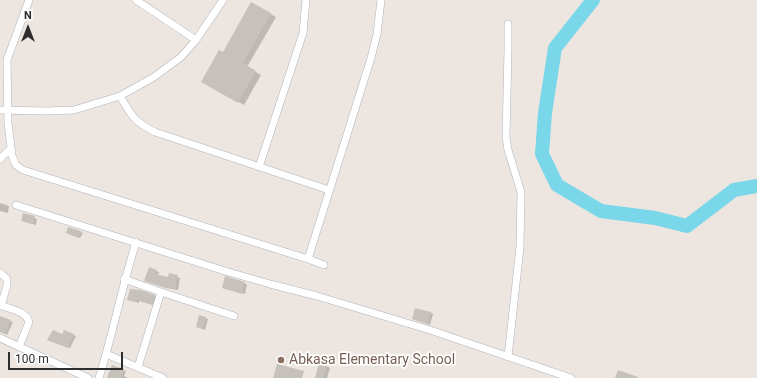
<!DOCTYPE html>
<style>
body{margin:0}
#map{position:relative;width:757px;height:378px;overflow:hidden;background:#ede6e0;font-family:Roboto,sans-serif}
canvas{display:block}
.north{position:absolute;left:8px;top:8px;width:40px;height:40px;-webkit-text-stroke:3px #fff;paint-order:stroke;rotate:0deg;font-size:11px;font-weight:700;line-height:16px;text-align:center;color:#2d2d2d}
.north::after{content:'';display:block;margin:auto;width:14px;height:18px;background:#2d2d2d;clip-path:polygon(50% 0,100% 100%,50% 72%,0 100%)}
.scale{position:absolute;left:8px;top:352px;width:115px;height:18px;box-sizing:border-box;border:2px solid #2d2d2d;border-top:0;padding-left:5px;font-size:12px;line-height:14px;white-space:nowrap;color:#2d2d2d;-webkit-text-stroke:3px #fff;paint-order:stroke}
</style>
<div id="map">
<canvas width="757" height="378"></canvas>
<div class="north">N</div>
<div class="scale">100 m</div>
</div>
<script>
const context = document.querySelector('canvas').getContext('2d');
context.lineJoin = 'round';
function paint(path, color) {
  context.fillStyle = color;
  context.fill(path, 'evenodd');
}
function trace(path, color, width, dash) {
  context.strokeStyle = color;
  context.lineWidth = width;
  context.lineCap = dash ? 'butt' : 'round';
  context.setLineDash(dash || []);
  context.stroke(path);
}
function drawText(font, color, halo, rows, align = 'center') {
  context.font = font + ' Roboto,sans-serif';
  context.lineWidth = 3.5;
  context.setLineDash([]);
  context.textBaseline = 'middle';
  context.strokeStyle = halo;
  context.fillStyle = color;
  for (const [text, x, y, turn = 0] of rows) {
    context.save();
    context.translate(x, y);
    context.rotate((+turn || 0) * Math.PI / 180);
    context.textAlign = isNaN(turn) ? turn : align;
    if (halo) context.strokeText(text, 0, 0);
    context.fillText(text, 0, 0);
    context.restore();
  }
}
paint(new Path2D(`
 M 251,3 L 276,17 L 247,67 L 261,75 L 244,105 L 202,81 L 223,53 Z
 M 0,203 L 9,206 L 8,213 L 0,211 Z
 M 24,214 L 37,219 L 36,225 L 25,222 Z
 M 80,232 L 83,233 L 80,238 L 69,234 Z
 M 156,271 L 159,272 L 158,275 L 169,278 L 170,275 L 180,278 L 178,290 L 166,288 L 148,282 Z
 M 226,278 L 247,284 L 245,294 L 223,288 Z
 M 154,296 L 157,297 L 154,305 L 139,301 L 139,303 L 131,301 Z
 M 431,313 L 433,314 L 430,325 L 413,319 Z
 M 200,316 L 208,319 L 205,330 L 197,327 Z
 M 0,319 L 13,322 L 7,335 L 0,331 Z
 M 63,335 L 73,335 L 76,336 L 70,348 L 50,341 Z
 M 112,366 L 126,371 L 124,376 L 128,378 L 111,378 Z
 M 326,366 L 330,368 L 327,378 L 316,378 Z`), '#0003');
trace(new Path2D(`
 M 593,0 L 555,48 L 545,113 L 542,154 L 557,185 L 601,211 L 655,218 L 687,226 L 734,190 L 757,186`), '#7ad6e9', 14);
paint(new Path2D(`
 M 251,2 L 271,13 L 243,63 L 256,71 L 238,103 L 201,82 L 219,50 L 223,52 Z
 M 23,213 L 35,216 L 33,224 L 21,221 Z
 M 68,227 L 81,231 L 78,238 L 66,233 Z
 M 149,267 L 157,270 L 155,274 L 168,277 L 169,273 L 178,275 L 175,289 L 163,287 L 144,281 Z
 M 225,276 L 245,282 L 242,294 L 222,288 Z
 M 130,289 L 141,290 L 155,295 L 152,305 L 137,300 L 136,302 L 127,300 Z
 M 415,308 L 431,312 L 428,324 L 412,319 Z
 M 199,315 L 206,317 L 203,329 L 196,327 Z
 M 0,316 L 11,320 L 5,334 L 0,332 Z
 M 53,330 L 62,334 L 64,330 L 74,334 L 68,348 L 47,340 Z
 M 319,363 L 327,365 L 323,378 L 315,378 Z
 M 277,364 L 304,371 L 302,378 L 273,378 Z
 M 112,365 L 124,369 L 121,378 L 107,378 Z
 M 618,370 L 638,377 L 638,378 L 615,378 Z`), '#c6c1bb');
const street = new Path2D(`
 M 29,0 L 7,60 L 8,123 L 12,156 L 16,165 L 23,170 L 308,259 L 324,265
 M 136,0 L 196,40
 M 508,24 L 508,49 L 506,137 L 508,150 L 521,192 L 520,247 L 508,357
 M 120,96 C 132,116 133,121 155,132 L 329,190
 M 0,110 L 47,111 L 74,110 L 120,96 L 154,77 L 181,57 L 196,40 L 223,0
 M 0,159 L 11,148
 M 259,167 L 303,33 L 306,0
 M 16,205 L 225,271 L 270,284 L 317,296 L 430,330 L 571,378
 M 308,259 L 371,58 L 377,34 L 381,0
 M 0,273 L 7,279 L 7,285 L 1,306
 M 124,279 L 161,292 L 234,316
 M 0,305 C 10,309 26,311 29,322 L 19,347
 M 0,338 L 88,378
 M 106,354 L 163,378
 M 138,367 L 161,292
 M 99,378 C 113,333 122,287 136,242`);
trace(street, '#b0b3bc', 8);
trace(street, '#fff', 7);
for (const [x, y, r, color] of [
 [281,360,4,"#8d6e63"]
]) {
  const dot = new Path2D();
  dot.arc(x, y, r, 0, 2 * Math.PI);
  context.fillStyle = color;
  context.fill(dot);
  trace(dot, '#fff', 1.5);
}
drawText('14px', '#785e54', '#fff', [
 ["Abkasa Elementary School",289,360]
], 'left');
</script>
